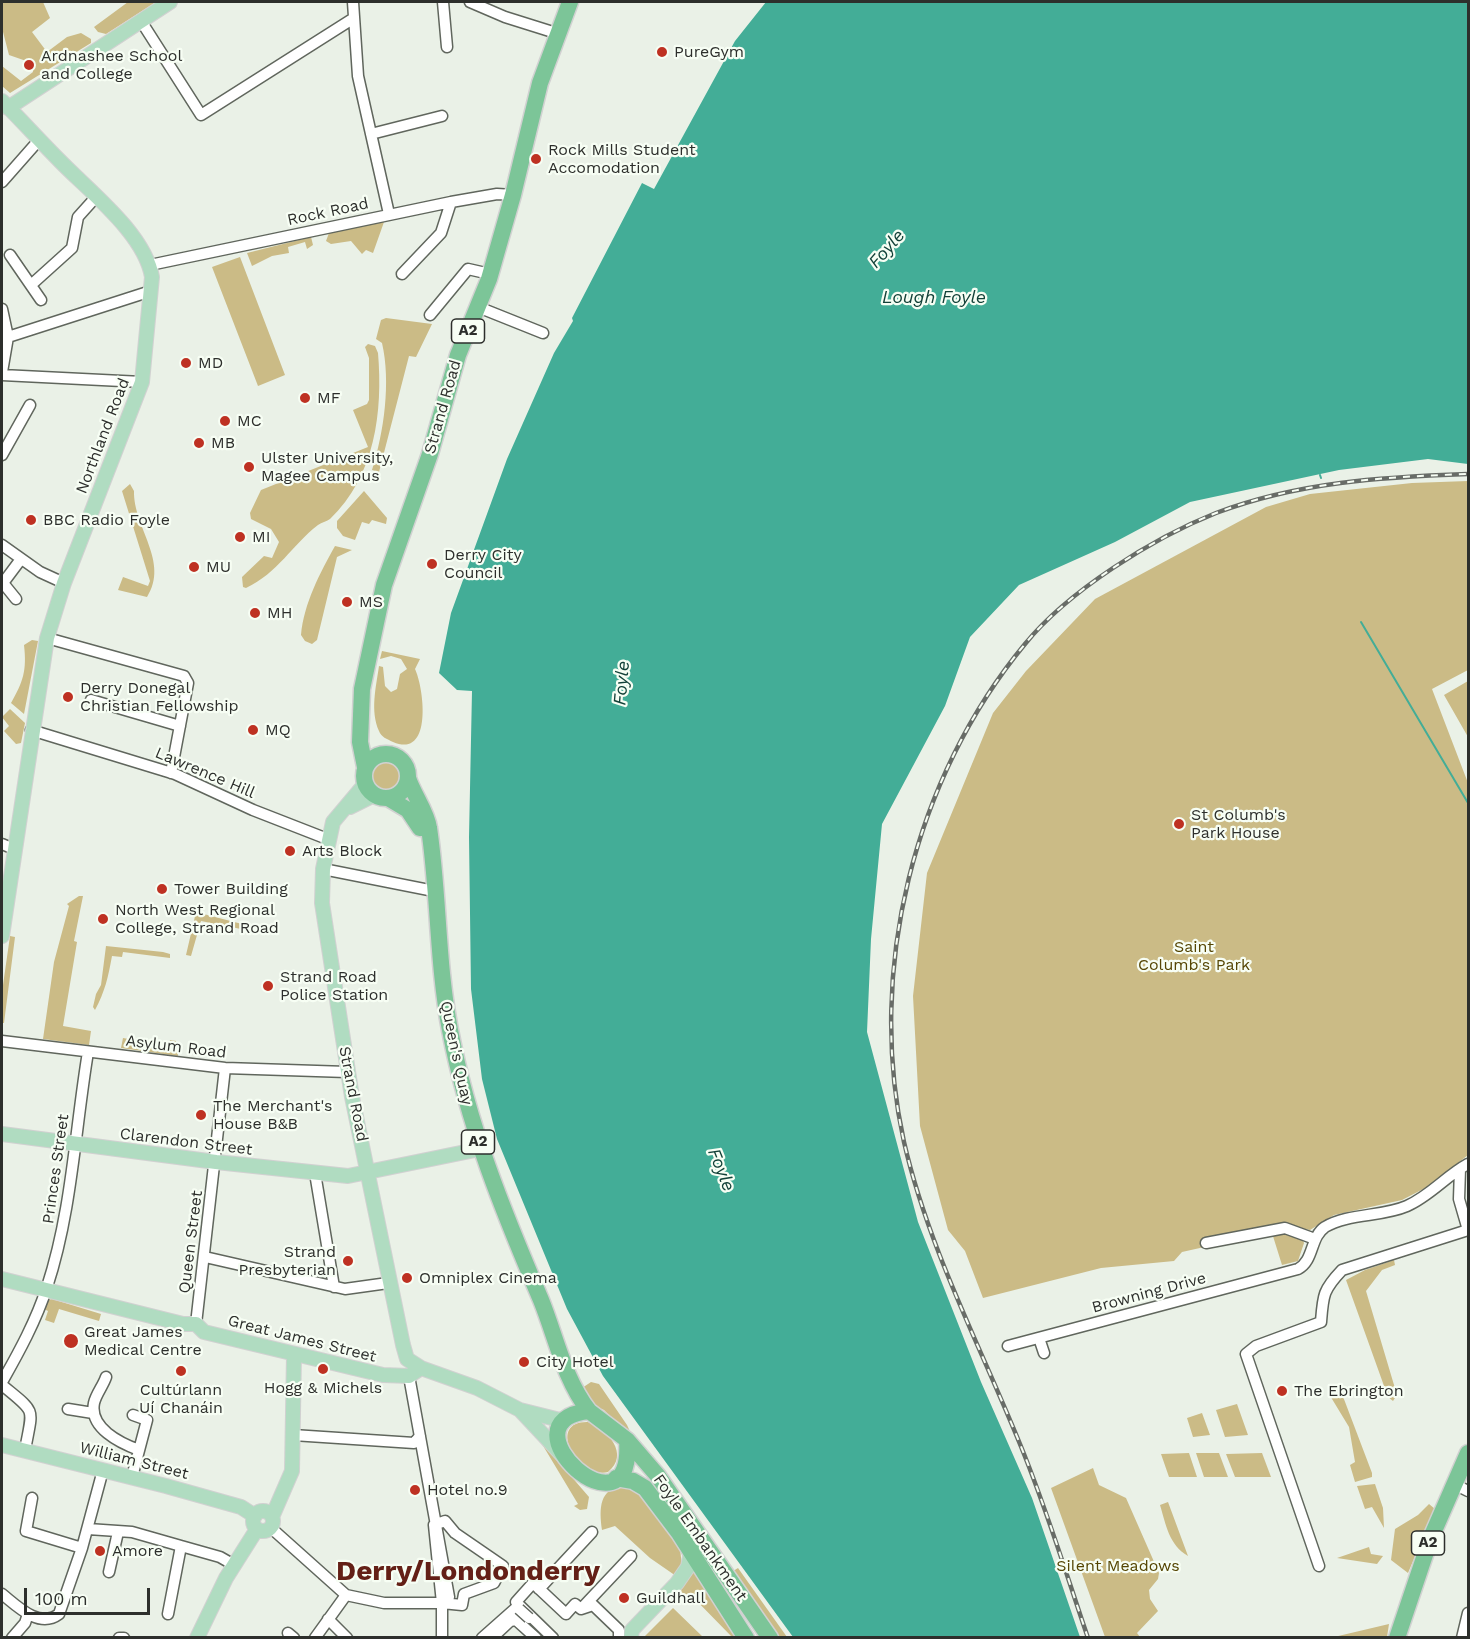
<!DOCTYPE html>
<meta charset="utf-8">
<style>
body{margin:0}
#map{position:relative;width:1470px;height:1639px;overflow:hidden;background:#eaf1e7;font-family:"Work Sans",sans-serif}
canvas{display:block}
.frame{position:absolute;inset:0;border:3px solid #2d2f2c;pointer-events:none}
.scale{position:absolute;left:24px;top:1588px;width:126px;height:27px;box-sizing:border-box;border:3px solid #2d2f2c;border-top:0;padding-left:8px;font-size:18px;line-height:21px;white-space:nowrap;color:#2d2f2c;-webkit-text-stroke:4px #f7fef4;paint-order:stroke}
</style>
<div id="map">
<canvas width="1470" height="1639"></canvas>
<div class="frame"></div>
<div class="scale">100 m</div>
</div>
<script>
const context = document.querySelector('canvas').getContext('2d');
context.lineJoin = 'round';
function paint(path, color) {
  context.fillStyle = color;
  context.fill(path, 'evenodd');
}
function trace(path, color, width, dash) {
  context.strokeStyle = color;
  context.lineWidth = width;
  context.lineCap = dash ? 'butt' : 'round';
  context.setLineDash(dash || []);
  context.stroke(path);
}
function drawText(font, color, halo, rows, align = 'center') {
  context.font = font + ' "Work Sans",sans-serif';
  context.lineWidth = 4.5;
  context.setLineDash([]);
  context.textBaseline = 'middle';
  context.strokeStyle = halo;
  context.fillStyle = color;
  for (const [text, x, y, turn = 0] of rows) {
    context.save();
    context.translate(x, y);
    context.rotate((+turn || 0) * Math.PI / 180);
    context.textAlign = isNaN(turn) ? turn : align;
    if (halo) context.strokeText(text, 0, 0);
    context.fillText(text, 0, 0);
    context.restore();
  }
}
paint(new Path2D(`
 M 13,2 L 43,2 L 50,18 L 32,32 L 47,52 L 67,37 L 81,33 L 91,39 L 91,43 L 10,93 L 2,86 L 2,66 L 21,81 L 33,72 L 32,63 L 9,55 L 2,28 L 2,3 Z
 M 128,2 L 156,2 L 106,34 L 98,32 L 94,27 Z
 M 384,222 L 373,253 L 366,250 L 362,254 L 351,241 L 331,244 L 326,241 L 329,233 Z
 M 311,237 L 313,245 L 307,249 L 305,242 L 288,247 L 289,253 L 272,256 L 252,266 L 247,253 Z
 M 240,257 L 285,375 L 258,386 L 212,267 Z
 M 386,318 L 432,324 L 416,357 L 409,356 L 379,472 L 372,470 C 384,432 391,382 382,343 L 376,339 L 381,320 Z
 M 368,344 L 375,346 L 378,353 C 383,412 375,476 330,519 C 326,522 322,522 318,525 C 292,545 278,573 246,588 L 243,587 L 242,577 L 264,556 L 272,558 L 279,542 L 271,529 L 251,519 L 250,513 L 261,490 L 368,447 L 353,410 L 367,404 L 369,400 L 369,358 L 365,347 Z
 M 1468,481 L 1468,670 L 1432,689 L 1468,783 L 1468,1155 L 1429,1186 L 1402,1200 L 1334,1215 L 1310,1230 L 1294,1227 L 1182,1252 L 1174,1261 L 1101,1268 L 983,1298 L 965,1251 L 948,1230 L 920,1126 L 913,996 L 927,873 L 993,713 L 1026,671 L 1095,599 L 1266,507 L 1310,494 L 1412,483 Z
 M 130,484 L 134,491 C 133,527 170,562 147,597 L 118,590 L 123,577 L 148,586 L 150,581 L 122,491 Z
 M 364,491 L 387,518 L 386,524 L 372,520 L 369,524 L 362,522 L 355,540 L 343,536 L 337,528 L 337,521 Z
 M 335,546 L 352,550 L 337,557 L 317,640 L 312,644 L 305,641 L 301,635 C 304,603 320,573 335,546 Z
 M 32,640 L 38,641 L 24,714 L 11,703 C 23,682 27,671 24,645 Z
 M 382,651 L 420,659 L 415,669 C 424,688 433,759 393,742 C 387,739 381,737 379,731 C 370,711 376,687 379,666 L 383,667 L 385,686 L 391,692 L 397,689 L 400,674 L 407,669 L 401,659 L 391,656 L 380,659 Z
 M 1468,681 L 1468,737 L 1444,695 Z
 M 10,709 L 25,723 L 21,743 L 16,744 L 4,731 L 9,726 L 2,717 Z
 M371 776a14 14 0 1 1 28 0a14 14 0 1 1-28 0Z
 M 79,896 L 83,896 L 74,941 L 77,942 L 63,1026 L 91,1031 L 89,1045 L 43,1039 L 54,962 L 69,906 L 67,904 Z
 M 196,912 L 242,924 L 241,929 L 201,921 L 191,956 L 186,955 Z
 M 10,936 L 15,937 L 4,1023 L 2,1023 L 2,992 Z
 M 106,946 L 163,952 L 170,954 L 170,958 L 123,952 L 122,957 L 112,956 C 108,978 105,991 95,1010 L 93,1007 L 96,994 L 101,985 Z
 M 123,1038 L 168,1046 L 170,1040 L 176,1041 L 178,1056 L 121,1048 Z
 M 1283,1232 L 1302,1238 L 1304,1243 L 1298,1261 L 1282,1265 L 1272,1233 Z
 M 1394,1260 L 1395,1265 L 1382,1270 L 1366,1291 L 1397,1395 L 1393,1401 L 1388,1397 L 1346,1280 L 1365,1270 Z
 M 52,1299 L 101,1314 L 99,1321 L 59,1309 L 54,1323 L 45,1320 L 48,1311 L 44,1309 L 48,1300 Z
 M 591,1382 L 599,1384 L 627,1425 L 635,1442 L 604,1410 L 593,1405 L 582,1388 Z
 M 1339,1386 L 1372,1473 L 1372,1477 L 1355,1482 L 1350,1465 L 1355,1462 L 1349,1427 L 1329,1394 Z
 M 1237,1404 L 1248,1435 L 1225,1437 L 1216,1410 Z
 M 1202,1413 L 1210,1435 L 1193,1437 L 1187,1418 Z
 M 588,1422 C 608,1430 630,1454 608,1472 C 578,1480 545,1421 588,1422 Z
 M 539,1439 L 589,1497 L 587,1509 L 580,1510 L 574,1506 L 578,1504 Z
 M 1189,1453 L 1197,1477 L 1169,1477 L 1161,1454 Z
 M 1196,1453 L 1219,1453 L 1228,1477 L 1204,1477 Z
 M 1262,1453 L 1271,1477 L 1235,1477 L 1226,1454 Z
 M 1093,1468 L 1099,1485 L 1126,1498 L 1159,1573 L 1158,1579 L 1149,1590 L 1150,1599 L 1158,1611 L 1137,1633 L 1140,1637 L 1105,1637 L 1051,1488 Z
 M 1375,1484 L 1383,1508 L 1384,1528 L 1372,1507 L 1365,1509 L 1357,1486 Z
 M 624,1485 L 644,1493 L 680,1549 L 682,1566 L 676,1576 L 650,1558 L 615,1526 L 602,1530 C 599,1508 599,1489 624,1485 Z
 M 1168,1502 L 1188,1556 C 1169,1545 1166,1525 1160,1505 Z
 M 1429,1504 L 1435,1509 L 1408,1573 L 1391,1560 L 1395,1529 L 1418,1515 Z
 M 1369,1547 L 1371,1554 L 1383,1556 L 1377,1564 L 1337,1558 Z
 M 691,1567 L 739,1637 L 732,1637 L 689,1593 L 683,1598 L 679,1593 Z
 M 738,1568 L 787,1637 L 777,1637 L 730,1573 Z
 M 673,1608 L 703,1637 L 644,1637 Z
 M 1389,1624 L 1387,1637 L 1334,1637 Z`), '#cbbb86');
paint(new Path2D(`
 M 766,2 L 1468,2 L 1468,464 L 1428,459 L 1339,470 L 1190,502 L 1115,542 L 1019,585 L 970,637 L 945,706 L 882,824 L 871,939 L 867,1032 L 918,1222 L 981,1382 L 1032,1498 L 1080,1637 L 793,1637 L 603,1376 L 567,1309 L 497,1139 L 482,1079 L 471,989 L 469,837 L 472,691 L 457,690 L 439,673 L 451,613 L 507,459 L 554,353 L 573,321 L 572,318 L 642,183 L 654,189 L 735,41 Z`), '#43ad97');
trace(new Path2D(`
 M 1320,475 L 1321,478
 M 1361,622 L 1468,803`), '#43ad97', 2);
const minor = new Path2D(`
 M 353,2 L 358,76 L 389,214
 M 443,2 L 447,47
 M 470,2 L 505,17 L 556,33
 M 141,21 L 201,115 L 354,18
 M 371,134 L 442,116
 M 2,182 L 39,140
 M 10,255 L 41,300
 M 150,265 L 451,202 L 497,194 L 513,195
 M 402,274 L 441,233 L 451,202
 M 31,285 L 72,248 L 78,217 L 96,197
 M 478,307 L 543,333
 M 2,309 L 8,337 L 2,372
 M 430,315 L 468,269 L 490,274
 M 8,337 L 151,291
 M 2,375 L 142,382
 M 2,455 L 30,405
 M 2,545 L 40,572 L 64,583
 M 16,599 L 3,583 L 21,559
 M 47,638 L 184,676 L 188,683 L 171,773
 M 91,700 L 180,726
 M 31,730 L 175,774 L 253,810 L 330,840
 M 2,844 L 14,849
 M 323,869 L 434,891
 M 2,1041 L 225,1068 L 347,1072
 M 1460,1169 L 1459,1199 L 1468,1230
 M 315,1173 L 334,1287
 M 1206,1243 L 1285,1228 L 1315,1239
 M 205,1257 L 345,1289 L 388,1283
 M 196,1324 L 225,1068
 M 1039,1338 L 1044,1353
 M 1008,1346 L 1298,1269 C 1314,1261 1310,1237 1325,1227 C 1349,1213 1382,1217 1407,1206 C 1430,1196 1446,1176 1468,1164
 M 106,1377 C 103,1386 96,1394 94,1403 C 89,1428 120,1443 139,1450
 M 2,1382 C 19,1352 36,1321 47,1287 C 72,1211 75,1130 88,1052
 M 2,1385 C 37,1414 33,1406 25,1450
 M 68,1409 L 93,1413
 M 293,1435 L 414,1443 L 420,1436
 M 132,1477 L 147,1420 L 133,1415
 M 1454,1484 L 1468,1491
 M 32,1498 L 26,1531 L 82,1548
 M 445,1521 L 455,1533 L 503,1566 L 494,1583 L 464,1594 L 462,1605 L 442,1603 L 434,1525 Z
 M 270,1527 L 346,1595 L 384,1603 L 442,1603 L 449,1597 L 409,1376
 M 88,1529 L 132,1532 L 181,1546 L 168,1614
 M 181,1546 L 220,1557 L 234,1565
 M 1319,1566 L 1246,1354 L 1256,1346 L 1321,1322 C 1323,1295 1323,1290 1342,1270 L 1468,1230
 M 109,1572 L 118,1532
 M 539,1589 L 592,1532
 M 2,1594 C 17,1606 39,1629 59,1614 L 82,1548 L 103,1470
 M 582,1608 L 631,1556
 M 328,1619 L 347,1638
 M 288,1633 L 294,1638
 M 12,1638 L 25,1623 L 28,1614
 M 119,1638 L 124,1638
 M 315,1638 L 346,1595
 M 442,1638 L 442,1603
 M 482,1638 L 517,1607 L 519,1609
 M 492,1638 L 510,1621 L 516,1620 L 536,1638
 M 553,1638 L 516,1602 L 533,1583 L 566,1614 L 575,1604 L 581,1609 L 593,1605 L 619,1630 L 619,1638
 M 1462,1638 L 1468,1613`);
const major = new Path2D(`
 M 2,101 C 22,121 41,142 60,161 C 90,192 145,234 152,277 L 142,382 L 64,583 L 47,638 L 2,936
 M 8,108 L 170,2
 M 365,784 L 333,822 L 323,869 L 322,903 L 352,1097 L 403,1345 L 407,1359 L 421,1368 L 477,1388 L 520,1410 L 564,1421
 M 350,807 L 374,795
 M 2,1134 L 216,1162 L 348,1176 L 480,1149
 M 2,1279 L 183,1324 L 196,1324 L 204,1332 L 383,1375 L 409,1376 L 421,1368
 M 520,1410 L 564,1457
 M 2,1445 L 166,1486 L 241,1507 L 255,1516
 M253 1521a10 10 0 1 1 20 0a10 10 0 1 1-20 0Z
 M 272,1517 L 292,1471 L 294,1355
 M 197,1638 L 226,1578 L 257,1529
 M 631,1638 L 632,1630 L 677,1583 L 688,1567 L 691,1552`);
const highway = new Path2D(`
 M364 776a22 22 0 1 1 44 0a22 22 0 1 1-44 0Z
 M 365,767 L 360,742 L 362,689 L 384,585 L 430,454 L 458,355 L 489,279 L 513,195 L 540,83 L 570,2
 M 408,778 C 413,794 427,812 429,828 C 439,895 437,963 450,1030 C 468,1125 503,1211 541,1300 C 556,1337 564,1379 589,1411
 M 388,798 L 408,810 L 420,828
 M 627,1440 C 635,1547 497,1421 589,1411 L 627,1440 L 658,1476 L 770,1638
 M 616,1478 L 633,1481 L 645,1488 L 679,1533 L 746,1638
 M 1397,1638 L 1430,1540 L 1468,1453`);
trace(minor, '#60665d', 13);
trace(major, '#d1d1d1', 16);
trace(highway, '#d1d1d1', 19);
trace(minor, '#fff', 10);
trace(major, '#b0dcc1', 14);
trace(highway, '#7cc598', 16);
const rail = new Path2D(`
 M 1088,1638 C 1067,1576 1048,1514 1024,1454 C 983,1351 929,1251 904,1142 C 866,971 914,778 1025,644 C 1068,591 1153,538 1216,513 C 1298,482 1382,477 1468,474`);
trace(rail, '#686c67', 4.5);
trace(rail, '#f7fef4', 2, [7]);
const minorBridge = new Path2D(`
 M 519,1609 L 529,1618`);
trace(minorBridge, '#60665d', 13, []);
trace(minorBridge, '#fff', 10);
for (const [x, y, r, color] of [
 [662,52,6,"#be3122"],
 [29,65,6,"#be3122"],
 [536,159,6,"#be3122"],
 [186,363,6,"#be3122"],
 [305,398,6,"#be3122"],
 [225,421,6,"#be3122"],
 [199,443,6,"#be3122"],
 [249,467,6,"#be3122"],
 [31,520,6,"#be3122"],
 [240,537,6,"#be3122"],
 [432,564,6,"#be3122"],
 [194,567,6,"#be3122"],
 [347,602,6,"#be3122"],
 [255,613,6,"#be3122"],
 [68,697,6,"#be3122"],
 [253,730,6,"#be3122"],
 [1179,824,6,"#be3122"],
 [290,851,6,"#be3122"],
 [162,889,6,"#be3122"],
 [103,919,6,"#be3122"],
 [268,986,6,"#be3122"],
 [201,1115,6,"#be3122"],
 [348,1261,6,"#be3122"],
 [407,1278,6,"#be3122"],
 [71,1341,8,"#be3122"],
 [524,1362,6,"#be3122"],
 [323,1369,6,"#be3122"],
 [181,1371,6,"#be3122"],
 [1282,1391,6,"#be3122"],
 [415,1490,6,"#be3122"],
 [100,1551,6,"#be3122"],
 [624,1598,6,"#be3122"]
]) {
  const dot = new Path2D();
  dot.arc(x, y, r, 0, 2 * Math.PI);
  context.fillStyle = color;
  context.fill(dot);
  trace(dot, '#f7fef4', 2);
}
for (const [x, y, w] of [
 [468,331,33],
 [478,1142,33],
 [1428,1543,33]
]) {
  const box = new Path2D();
  box.roundRect(x - w / 2, y - 12, w, 24, 4.5);
  context.fillStyle = '#f7fef4';
  context.fill(box);
  trace(box, '#2d2f2c', 1.5);
}
drawText('bold 15px', '#2d2f2c', null, [
 ["A2",468,331],
 ["A2",478,1142],
 ["A2",1428,1543]
]);
drawText('16px', '#2d2f2c', '#f7fef4', [
 ["PureGym",674,52],
 ["Ardnashee School",41,56],
 ["and College",41,74],
 ["Rock Mills Student",548,150],
 ["Accomodation",548,168],
 ["MD",198,363],
 ["MF",317,398],
 ["MC",237,421],
 ["MB",211,443],
 ["Ulster University,",261,458],
 ["Magee Campus",261,476],
 ["BBC Radio Foyle",43,520],
 ["MI",252,537],
 ["Derry City",444,555],
 ["Council",444,573],
 ["MU",206,567],
 ["MS",359,602],
 ["MH",267,613],
 ["Derry Donegal",80,688],
 ["Christian Fellowship",80,706],
 ["MQ",265,730],
 ["St Columb's",1191,815],
 ["Park House",1191,833],
 ["Arts Block",302,851],
 ["Tower Building",174,889],
 ["North West Regional",115,910],
 ["College, Strand Road",115,928],
 ["Strand Road",280,977],
 ["Police Station",280,995],
 ["The Merchant's",213,1106],
 ["House B&B",213,1124],
 ["Strand",336,1252,"right"],
 ["Presbyterian",336,1270,"right"],
 ["Omniplex Cinema",419,1278],
 ["Great James",84,1332],
 ["Medical Centre",84,1350],
 ["City Hotel",536,1362],
 ["Hogg & Michels",323,1388,"center"],
 ["Cultúrlann",181,1390,"center"],
 ["Uí Chanáin",181,1408,"center"],
 ["The Ebrington",1294,1391],
 ["Hotel no.9",427,1490],
 ["Amore",112,1551],
 ["Guildhall",636,1598]
], 'left');
drawText('16px', '#2d2f2c', '#f7fef4', [
 ["Rock Road",328,212,-12],
 ["Strand Road",443,407,-74],
 ["Northland Road",103,436,-69],
 ["Lawrence Hill",205,773,23],
 ["Asylum Road",176,1047,7],
 ["Queen's Quay",456,1053,78],
 ["Strand Road",353,1094,79],
 ["Clarendon Street",186,1142,7],
 ["Princes Street",56,1169,-82],
 ["Queen Street",191,1242,-83],
 ["Browning Drive",1149,1293,-15],
 ["Great James Street",302,1339,14],
 ["William Street",134,1461,14],
 ["Foyle Embankment",700,1538,55]
]);
drawText('16px', '#554503', '#f7fef4', [
 ["Saint",1194,947],
 ["Columb's Park",1194,965],
 ["Silent Meadows",1118,1566]
]);
drawText('italic 18px', '#124138', '#f7fef4', [
 ["Foyle",887,249,-49],
 ["Lough Foyle",934,298],
 ["Foyle",622,683,-85],
 ["Foyle",721,1170,68]
]);
drawText('bold 28px', '#642017', '#f7fef4', [
 ["Derry/Londonderry",468,1572]
]);
</script>
